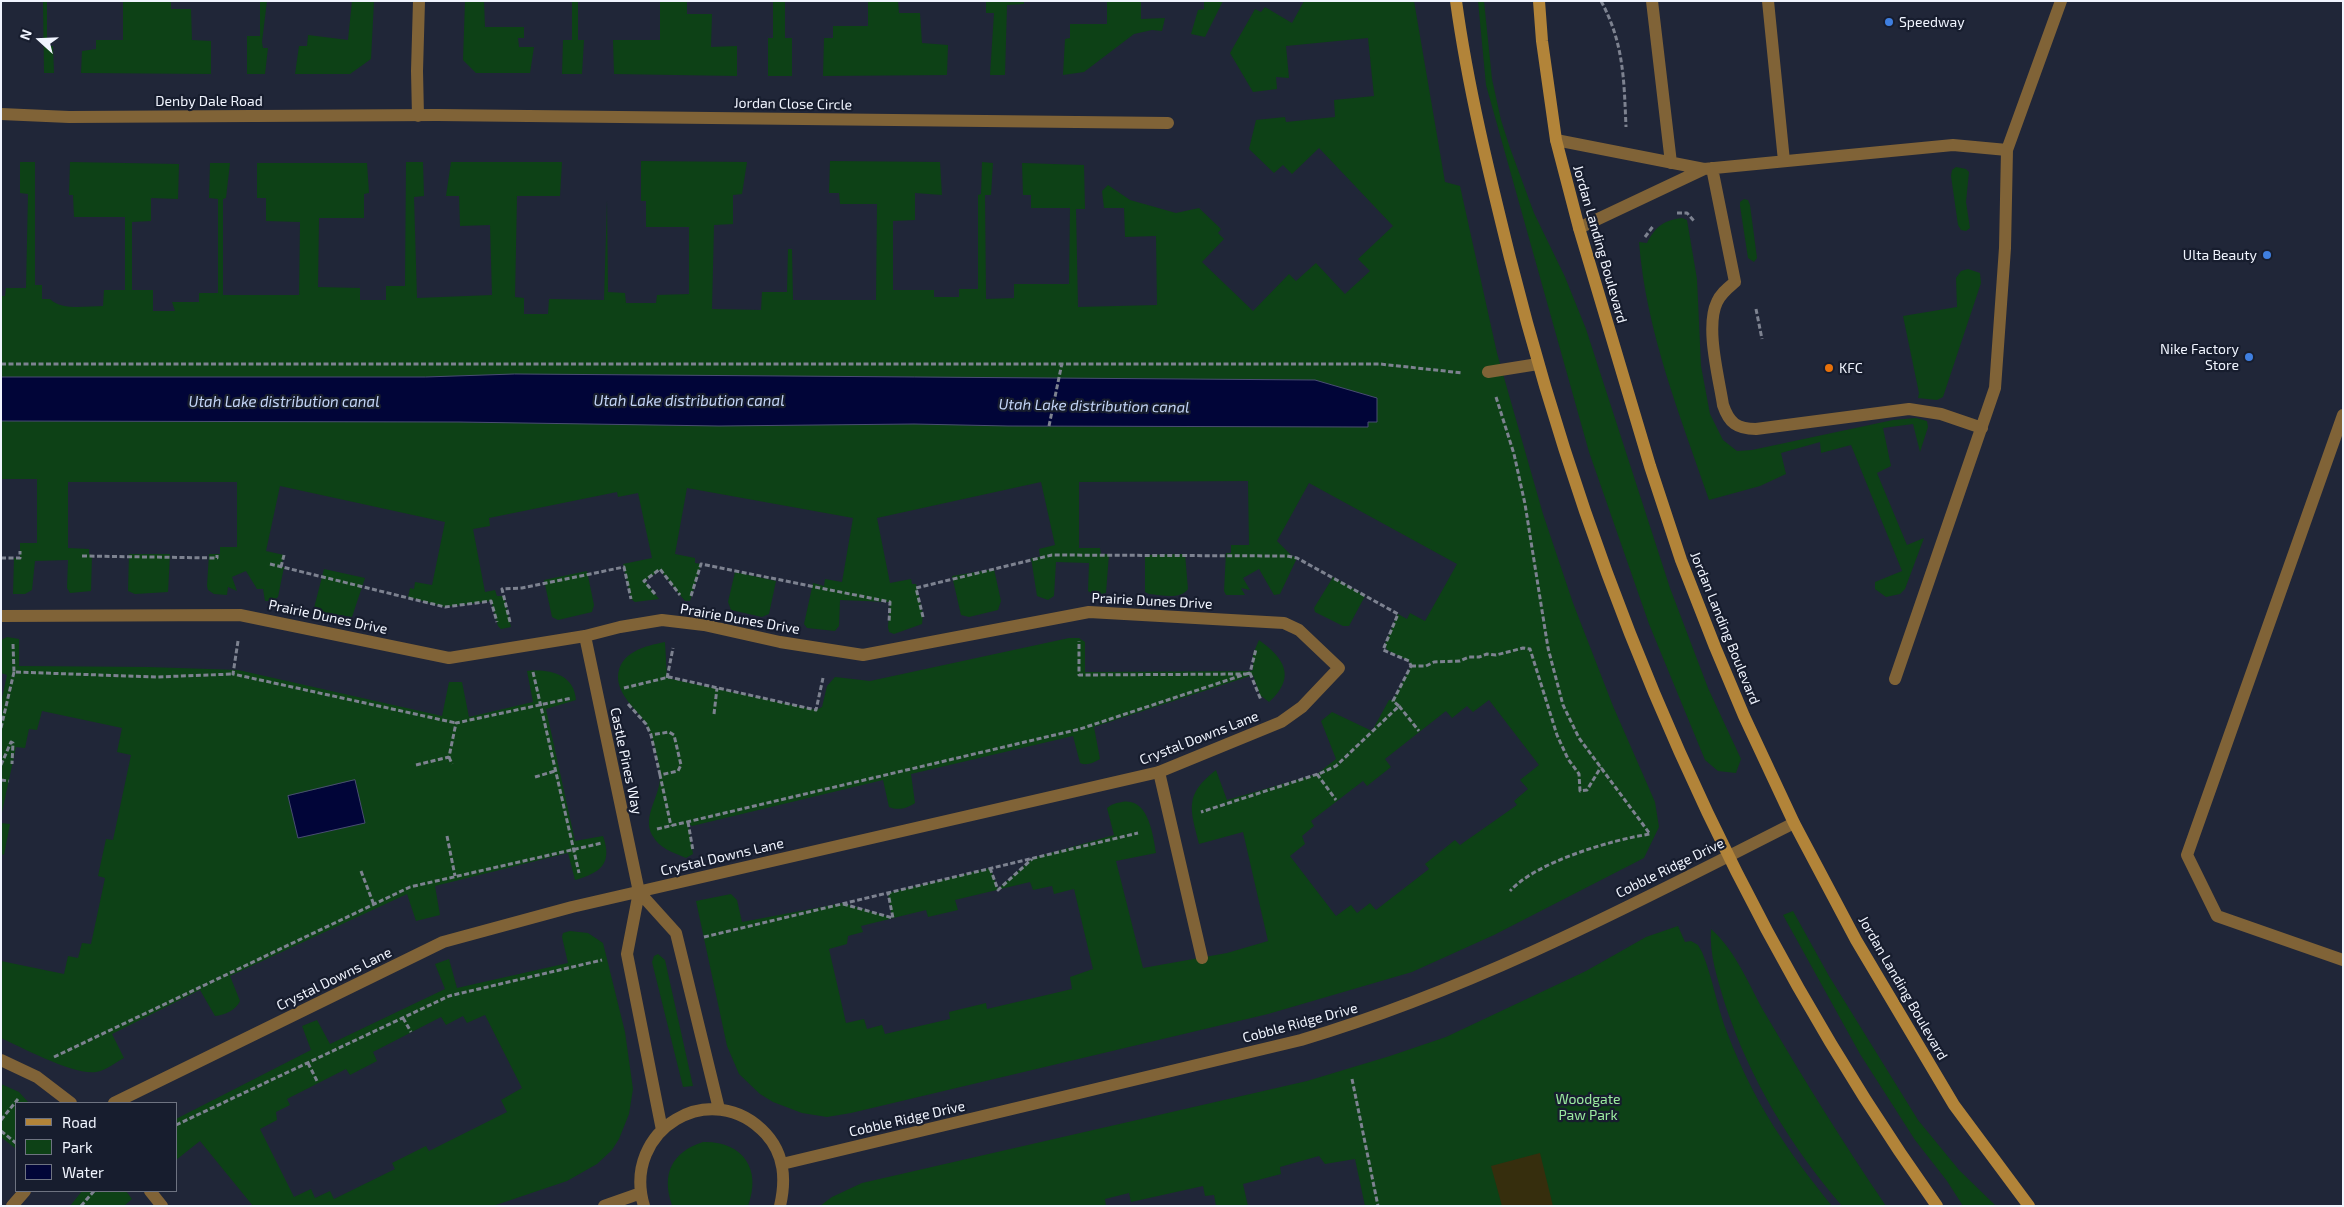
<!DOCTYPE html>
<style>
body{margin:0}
#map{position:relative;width:2344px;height:1207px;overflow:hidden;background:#202638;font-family:"Exo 2",sans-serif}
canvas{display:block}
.frame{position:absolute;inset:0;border:2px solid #f0f4fe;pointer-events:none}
.legend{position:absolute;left:15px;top:1102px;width:162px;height:90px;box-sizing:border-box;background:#171d2e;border:1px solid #6e7381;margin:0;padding:6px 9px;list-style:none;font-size:15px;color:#f0f4fe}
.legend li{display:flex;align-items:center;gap:10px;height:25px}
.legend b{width:25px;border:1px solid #6e7381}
.north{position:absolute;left:15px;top:15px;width:50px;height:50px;-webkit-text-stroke:4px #171d2e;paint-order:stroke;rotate:290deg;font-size:14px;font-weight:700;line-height:20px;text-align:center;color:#f0f4fe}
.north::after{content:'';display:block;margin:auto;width:18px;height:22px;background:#f0f4fe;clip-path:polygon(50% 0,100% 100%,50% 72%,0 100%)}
</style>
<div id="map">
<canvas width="2344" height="1207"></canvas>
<div class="frame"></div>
<ul class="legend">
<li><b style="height:6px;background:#b28439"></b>Road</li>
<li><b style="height:14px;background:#0d4116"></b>Park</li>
<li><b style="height:14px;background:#010538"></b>Water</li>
</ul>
<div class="north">N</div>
</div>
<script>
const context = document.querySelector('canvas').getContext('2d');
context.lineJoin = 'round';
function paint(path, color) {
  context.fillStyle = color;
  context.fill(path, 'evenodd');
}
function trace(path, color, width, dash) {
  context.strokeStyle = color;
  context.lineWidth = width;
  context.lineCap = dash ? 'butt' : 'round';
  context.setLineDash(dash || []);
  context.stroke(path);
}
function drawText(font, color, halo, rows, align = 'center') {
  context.font = font + ' "Exo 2",sans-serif';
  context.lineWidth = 4.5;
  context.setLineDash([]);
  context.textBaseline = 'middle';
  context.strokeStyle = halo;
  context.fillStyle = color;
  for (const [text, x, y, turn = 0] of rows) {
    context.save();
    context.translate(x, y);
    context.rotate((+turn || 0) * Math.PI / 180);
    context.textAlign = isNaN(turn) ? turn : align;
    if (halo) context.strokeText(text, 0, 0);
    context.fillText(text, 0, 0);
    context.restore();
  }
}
paint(new Path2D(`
 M 43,1 L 47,1 L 47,46 L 53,46 L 54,73 L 44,73 Z
 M 123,1 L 171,1 L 171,9 L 191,9 L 192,40 L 211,41 L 211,74 L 81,73 L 82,51 L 96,49 L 96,40 L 123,40 Z
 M 260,1 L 267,1 L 262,42 L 263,48 L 268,48 L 265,74 L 247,74 L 247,36 L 260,36 Z
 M 352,1 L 374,1 L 371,59 L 350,74 L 295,74 L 299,46 L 307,46 L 308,35 L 348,40 Z
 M 465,1 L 484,1 L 485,27 L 524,27 L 524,38 L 518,38 L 519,47 L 534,47 L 530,73 L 476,73 L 463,60 Z
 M 572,1 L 578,1 L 578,40 L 584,40 L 582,74 L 562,74 L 563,40 L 572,40 Z
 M 660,1 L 687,1 L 687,14 L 712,14 L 711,47 L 737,46 L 737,76 L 614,74 L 613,40 L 660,40 Z
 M 773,1 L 785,1 L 785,38 L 792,38 L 792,76 L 768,76 L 768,38 L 773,38 Z
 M 868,1 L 898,1 L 899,13 L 920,13 L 922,43 L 948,45 L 947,75 L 823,76 L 824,38 L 833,38 L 833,26 L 868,26 Z
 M 986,1 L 1024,1 L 1024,4 L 1007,5 L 1005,75 L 990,75 L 994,13 L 986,13 Z
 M 1107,1 L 1141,1 L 1141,19 L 1165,18 L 1162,31 L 1152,30 L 1134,34 L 1084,72 L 1063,75 L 1065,39 L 1070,38 L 1070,24 L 1107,24 Z
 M 1204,1 L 1223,1 L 1205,37 L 1191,34 L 1198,10 L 1204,9 Z
 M 1304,1 L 1414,1 L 1445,182 L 1460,186 L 1497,353 L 1543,514 L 1573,603 L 1613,706 L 1655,802 L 1659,827 L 1644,858 L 1494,935 L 1412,972 L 1268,1014 L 851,1113 L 827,1117 L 802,1113 L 773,1102 L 760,1094 L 739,1074 L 727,1046 L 696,901 L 731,894 L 737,900 L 742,922 L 843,903 L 892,918 L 888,893 L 990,868 L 998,889 L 1033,858 L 1114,835 L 1107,808 C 1112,804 1116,803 1122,802 C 1148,797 1153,834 1156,853 L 1116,861 L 1143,968 L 1227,953 L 1268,941 L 1243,832 L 1199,844 C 1190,808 1184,795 1216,770 L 1227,800 L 1317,774 L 1336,759 L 1321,721 L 1332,712 L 1372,731 L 1389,700 L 1393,700 L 1411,666 L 1409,661 L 1387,650 L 1385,644 L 1398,614 L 1407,619 L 1410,613 L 1425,621 L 1457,564 L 1309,483 L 1277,541 L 1292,556 L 1297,558 L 1280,594 L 1274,595 L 1259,569 L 1243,578 L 1250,590 L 1241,588 L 1245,595 L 1226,595 L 1224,591 L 1226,553 L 1231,553 L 1231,545 L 1249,545 L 1248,481 L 1079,482 L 1079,548 L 1100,548 L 1101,554 L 1109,554 L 1106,593 L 1094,595 L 1088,591 L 1089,563 L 1056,562 L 1054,596 L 1048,600 L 1037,596 L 1031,558 L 1040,557 L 1039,549 L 1055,545 L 1041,482 L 877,518 L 890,583 L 911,579 L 912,584 L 916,584 L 923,615 L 922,624 L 894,634 L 889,632 L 888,627 L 890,602 L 840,600 L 839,626 L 835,631 L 807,628 L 804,624 L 813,583 L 824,586 L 825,579 L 842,582 L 853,518 L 687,488 L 675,554 L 695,558 L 695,563 L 701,564 L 690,601 L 685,601 L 660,570 L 645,581 L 659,599 L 635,602 L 631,599 L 623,564 L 652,558 L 638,493 L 618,497 L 617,492 L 489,518 L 490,526 L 473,529 L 485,592 L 495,590 L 497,596 L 504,596 L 511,627 L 501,629 L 498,626 L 491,601 L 445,607 L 408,597 L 410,588 L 414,589 L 415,582 L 432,585 L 445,522 L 280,486 L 266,551 L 284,555 L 281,567 L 284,567 L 278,597 L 273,601 L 265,601 L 263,589 L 257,589 L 246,571 L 232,577 L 237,591 L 228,587 L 227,595 L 214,594 L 208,590 L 207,586 L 209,554 L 220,554 L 220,547 L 237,547 L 237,482 L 68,482 L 68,548 L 89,549 L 89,554 L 92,555 L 91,591 L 70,593 L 67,588 L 68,560 L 35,561 L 32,590 L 25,594 L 13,594 L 14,558 L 20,558 L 20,543 L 37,543 L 37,479 L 1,479 L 1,296 L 5,296 L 6,288 L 26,288 L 28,194 L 20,193 L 20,162 L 35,162 L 35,285 L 42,285 L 42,299 L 50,299 C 62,311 87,306 103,306 L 104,290 L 125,290 L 125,217 L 74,217 L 73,195 L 69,195 L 70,162 L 179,164 L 178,199 L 151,198 L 151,221 L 132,222 L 132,290 L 153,290 L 153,311 L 175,311 L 172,302 L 199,302 L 199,293 L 218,293 L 218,199 L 209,198 L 210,163 L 230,163 L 226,198 L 223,199 L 223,295 L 299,295 L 300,222 L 266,221 L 266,198 L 257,198 L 257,163 L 367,163 L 369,193 L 364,194 L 364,218 L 319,218 L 318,287 L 360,288 L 360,300 L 386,300 L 386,286 L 405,286 L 406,162 L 423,162 L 424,196 L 414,197 L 417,298 L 492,295 L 490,225 L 460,226 L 459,196 L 446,196 L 451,162 L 562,162 L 560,196 L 517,196 L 515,297 L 524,298 L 524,314 L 548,314 L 549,299 L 604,300 L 607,201 L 608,292 L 625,293 L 626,303 L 656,303 L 657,295 L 689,294 L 689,227 L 646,227 L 646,201 L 641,201 L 641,161 L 747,162 L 742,194 L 733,195 L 733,224 L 714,225 L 712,309 L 761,310 L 762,292 L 787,292 L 788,249 L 792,249 L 793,300 L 876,300 L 877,204 L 840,204 L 839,193 L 829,193 L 830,161 L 940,162 L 942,195 L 915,193 L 915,220 L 893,221 L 893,290 L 934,290 L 934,297 L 959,297 L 959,289 L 978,289 L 978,195 L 981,194 L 982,162 L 993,163 L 991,195 L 985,195 L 986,299 L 1014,298 L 1014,284 L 1069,284 L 1070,208 L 1031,208 L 1031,195 L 1023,195 L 1022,163 L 1084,165 L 1085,209 L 1076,209 L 1078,307 L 1157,305 L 1156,236 L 1125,237 L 1124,208 L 1104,208 L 1102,191 L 1108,185 L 1130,200 L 1176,213 L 1199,208 L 1221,229 L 1218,233 L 1224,239 L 1202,262 L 1253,311 L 1289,274 L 1296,281 L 1316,263 L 1345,294 L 1370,271 L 1358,259 L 1393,226 L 1319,148 L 1292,174 L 1283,165 L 1274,173 L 1249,149 L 1256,120 L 1285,117 L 1286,122 L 1335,117 L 1334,100 L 1374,96 L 1368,38 L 1286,46 L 1289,78 L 1276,77 L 1277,89 L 1253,92 L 1230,53 L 1255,9 L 1261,12 L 1265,7 L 1292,23 ZM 1489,700 L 1539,765 L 1520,780 L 1528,789 L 1514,801 L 1517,805 L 1460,845 L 1455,840 L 1425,864 L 1429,869 L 1376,910 L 1370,903 L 1357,913 L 1351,905 L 1336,916 L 1290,856 L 1305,844 L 1302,836 L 1314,826 L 1311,821 L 1363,781 L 1367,786 L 1391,767 L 1385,759 L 1446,711 L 1452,718 L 1467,706 L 1473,712 ZM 1030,882 L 1033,890 L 1052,886 L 1054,894 L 1074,889 L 1093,969 L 1070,977 L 1072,989 L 987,1009 L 986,1003 L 949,1012 L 950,1019 L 885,1034 L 882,1025 L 867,1029 L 864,1019 L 846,1023 L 829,949 L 847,944 L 848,936 L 863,932 L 861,926 L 926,910 L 928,917 L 958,910 L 955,900 Z
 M 1478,1 L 1484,1 L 1492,79 L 1501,120 L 1510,148 L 1534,213 L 1565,277 L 1586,329 L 1670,588 L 1708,688 L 1741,759 L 1736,773 L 1718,771 L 1705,760 L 1649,624 L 1589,452 L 1486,85 Z
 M 1956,167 L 1966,169 L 1969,172 L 1966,202 L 1970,228 L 1966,231 L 1961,230 L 1958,225 L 1951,176 L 1952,170 Z
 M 1744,199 L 1748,200 L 1750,205 L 1757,258 L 1754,262 L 1748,258 L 1740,206 L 1740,202 Z
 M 1682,218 L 1687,220 L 1697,279 L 1701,366 L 1710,414 L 1723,440 L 1737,451 L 1752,450 L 1893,420 L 1916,418 L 1927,421 L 1928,427 L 1920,452 L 1913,424 L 1883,428 L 1891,466 L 1877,473 L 1907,545 L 1924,538 L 1905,589 L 1900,594 L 1886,597 L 1875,589 L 1875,582 L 1902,571 L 1851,445 L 1821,453 L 1820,442 L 1781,453 L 1786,474 L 1760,486 L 1709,500 C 1680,415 1646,332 1639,242 L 1647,243 C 1655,227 1664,220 1682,218 Z
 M 1968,269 L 1980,273 L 1981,283 L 1943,397 L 1937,400 L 1918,398 L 1919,393 L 1903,316 L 1957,307 L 1956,278 L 1961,271 Z
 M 129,554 L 170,554 L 168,592 L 135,594 L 128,591 Z
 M 1185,554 L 1188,589 C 1180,600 1162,595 1149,594 L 1145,592 L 1145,555 Z
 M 324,569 L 365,578 L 352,617 L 316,611 L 314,608 Z
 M 994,569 L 1001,601 L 998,610 L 969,617 L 961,615 L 952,576 Z
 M 587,571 L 594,605 L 592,612 L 558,620 L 552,617 L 544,580 Z
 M 735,572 L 776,581 L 769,614 L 762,617 L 731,610 L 728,602 Z
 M 1333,577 L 1365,596 L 1349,626 L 1343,626 L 1315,612 L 1314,608 Z
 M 7,637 L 19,639 L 19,666 L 148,667 L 238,670 L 442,716 L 449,682 L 462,682 L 469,717 L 533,702 L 527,671 C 548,669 574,673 576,700 L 546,709 L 575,841 L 603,836 C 613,864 600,873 575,880 L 568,853 L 435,886 L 440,915 L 416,921 L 407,894 L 230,976 L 240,1001 C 236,1010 225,1015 215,1016 L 200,990 L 112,1034 L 124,1058 C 116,1062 105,1071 96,1072 C 73,1075 23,1048 1,1038 L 1,961 L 64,974 L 68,956 L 78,958 L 82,943 L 91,944 L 105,878 L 98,876 L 106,839 L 113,840 L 131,755 L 117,752 L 122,728 L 42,711 L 37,730 L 29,729 L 25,748 L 16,747 L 1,817 L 1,703 L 7,675 L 1,673 L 1,640 Z
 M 1069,638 L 1079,638 L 1085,642 L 1085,672 L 1250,671 L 1253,670 L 1253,654 L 1259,640 C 1284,658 1297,677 1269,702 L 1260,695 L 1253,675 L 1094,727 L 1100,759 C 1093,763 1087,766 1080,763 L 1073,736 L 911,774 L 915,803 C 908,808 898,811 889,807 L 883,780 L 692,826 L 688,823 L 693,854 L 686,858 C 672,852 660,849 652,835 C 642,816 660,797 660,777 C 660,765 652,732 645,722 C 636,709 618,695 618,677 C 619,652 645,646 665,642 L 667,678 L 816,710 L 822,707 L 827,686 L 835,677 L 870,681 Z
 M 1,823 L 10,824 L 4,855 L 1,854 Z
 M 1793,911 L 1829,976 L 1918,1120 L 1959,1170 L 1996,1206 L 1963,1206 L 1947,1181 L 1915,1140 L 1860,1054 L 1783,915 Z
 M 1678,926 L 1685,942 L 1691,941 L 1698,945 L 1702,952 C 1713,978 1717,1008 1728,1035 C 1755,1104 1786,1149 1832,1206 L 1365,1206 L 1355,1159 L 1325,1164 L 1319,1156 L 1280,1167 L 1281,1174 L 1243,1184 L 1248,1206 L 1216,1206 L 1214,1195 L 1205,1196 L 1203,1186 L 1131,1202 L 1129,1193 L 1105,1199 L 1106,1206 L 820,1206 L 832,1197 L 862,1183 L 1307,1081 L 1390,1056 L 1446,1037 L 1586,971 L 1646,937 Z
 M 1711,929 C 1737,952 1749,986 1766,1015 C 1804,1080 1844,1144 1886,1206 L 1842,1206 C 1790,1145 1750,1080 1725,1004 C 1718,980 1709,955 1711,929 Z
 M 570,931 L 588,933 L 603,943 L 625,1032 L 633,1089 L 629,1114 L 619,1139 L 612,1150 L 597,1164 L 567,1181 L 493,1206 L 253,1206 L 200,1141 L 176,1160 L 176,1119 L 311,1050 L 302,1026 L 317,1020 L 330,1044 L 445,989 L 435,964 L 449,959 L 457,988 L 568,963 L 562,937 L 563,933 ZM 485,1015 L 522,1088 L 501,1100 L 507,1112 L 429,1151 L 426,1146 L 392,1163 L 395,1169 L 334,1199 L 330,1191 L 315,1198 L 311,1189 L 294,1197 L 260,1129 L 277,1120 L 276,1112 L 290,1105 L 287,1099 L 346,1069 L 350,1075 L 377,1061 L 373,1052 L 441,1017 L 446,1025 L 463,1016 L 467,1023 Z
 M 658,954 L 665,960 L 693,1086 L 683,1087 L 652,962 L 654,956 Z
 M 1,1084 L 19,1092 L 29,1103 L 16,1103 L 16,1149 L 1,1137 Z
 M 703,1142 C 743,1141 762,1169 748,1206 L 672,1205 C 661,1174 672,1152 703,1142 Z
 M 82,1191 L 126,1191 L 132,1199 L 124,1206 L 70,1206 Z`), '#0d4116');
paint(new Path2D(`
 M 1540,1153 L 1553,1206 L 1502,1206 L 1491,1166 Z`), '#362e0d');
const water = new Path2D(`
 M 515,374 L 1315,380 L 1377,398 L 1377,422 L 1368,422 L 1368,427 L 1008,426 L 914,424 L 719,426 L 459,422 L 1,421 L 1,377 L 425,377 Z
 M 355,780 L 365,823 L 298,838 L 288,796 Z`);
paint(water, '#010538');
trace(water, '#494d73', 1);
trace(new Path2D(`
 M 1601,1 C 1624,43 1624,81 1626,127
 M 1677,213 L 1687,213 L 1694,221
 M 1645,237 L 1654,225
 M 1756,309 L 1762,339
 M 1,364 L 1380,364 L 1463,373
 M 1496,397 L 1514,454 L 1525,504 L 1548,648 L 1563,705 L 1579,738 L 1650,834 C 1611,840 1536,862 1510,891
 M 1049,426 L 1062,363
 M 82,556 L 217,558 L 217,555
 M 1,558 L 20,558 L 20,551
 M 270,564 L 445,607 L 491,601 L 497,622
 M 281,567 L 284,555
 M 655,594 L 644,581 L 660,569 L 680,595
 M 691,596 L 701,564 L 890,602 L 889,623
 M 923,617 L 916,588 L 1052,555 L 1287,556 L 1297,558 L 1398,614 L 1383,650 L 1409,661 L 1411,666 L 1393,701 L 1399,706 L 1336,766 L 1321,773 L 1201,812
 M 510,622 L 502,589 L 522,588 L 624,567 L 631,599
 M 238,641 L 233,674 L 456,723
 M 13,644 L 14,672 L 157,677 L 233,674
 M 1411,666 L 1426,666 L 1434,662 L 1460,661 L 1469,657 L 1479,657 L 1487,654 L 1496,655 L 1523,648 L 1530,649 L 1557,735 L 1568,759 L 1579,774 L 1580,791 L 1587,790 L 1601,767
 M 533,672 L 579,873
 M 1250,673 L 1261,700
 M 1246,674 L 1250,673 L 1256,649
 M 667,678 L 673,648
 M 624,688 L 669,677 L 816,710 L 823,678
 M 628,704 L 646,724 L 651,735
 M 1399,706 L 1419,731
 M 714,714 L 717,688
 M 1,728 L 14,672
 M 449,757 L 452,764
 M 1,765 L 11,742 L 13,743 L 12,764
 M 416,765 L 449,757 L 456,723 L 572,698
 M 1317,774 L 1336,800
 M 660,775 L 651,735 L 669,732 L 674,735 L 681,765 L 678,771 L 660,775 L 671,826
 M 535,777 L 555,771
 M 1,780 L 9,781
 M 688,822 L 693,851
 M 657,829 L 1080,729 L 1246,674 L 1079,675 L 1079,641
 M 447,836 L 455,876
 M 990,868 L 998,890 L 1032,859
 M 361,871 L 374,905
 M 843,904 L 893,918 L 888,893
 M 704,937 L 1138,833
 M 403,1018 L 411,1032
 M 54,1057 L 410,887 L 602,843
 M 308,1063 L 318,1083
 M 1352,1079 L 1378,1206
 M 1,1120 L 18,1099
 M 176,1125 L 449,996 L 602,960
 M 1,1131 L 16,1143
 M 81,1206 L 94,1191`), '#7d8290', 3, [5, 2.5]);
trace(new Path2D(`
 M 1652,1 L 1671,163
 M 1768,1 L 1784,161
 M 1556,140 L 1704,169 L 1953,145 L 2007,150
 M 1712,168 L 1735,282 C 1728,288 1721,293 1717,302 C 1705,327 1719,378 1723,405 C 1729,423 1737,429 1756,429 L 1909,409 L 1941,414 L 1982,428
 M 1579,228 L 1704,169
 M 1488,372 L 1538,364
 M 2343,415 L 2187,855 L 2217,916 L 2343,960
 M 1895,679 L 1995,388 L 2005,248 L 2007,150 L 2061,1
 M 1159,772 L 1202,958
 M 150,1191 L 162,1206`), '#806337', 12);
trace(new Path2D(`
 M 1,114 L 69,117 L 437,115 L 1168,123
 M 418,116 L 417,71 L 419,1
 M 1,616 L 240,615 L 449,658 L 585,636 L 620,627 L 662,620 L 704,625 L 780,642 L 863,655 L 1089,612 L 1284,623 L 1299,630 L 1339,668 L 1302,707 L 1281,722 L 1159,772 L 572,907 L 443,942 L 114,1103
 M 585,636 L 639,892 L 627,954 L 662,1130
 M 639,892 L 676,933 L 719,1109
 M 1,1060 L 37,1077 L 71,1103
 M 782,1164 L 1301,1040 C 1473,989 1634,904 1794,823
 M 12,1206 L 25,1191
 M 604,1206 L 641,1193
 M 644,1206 C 621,1130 712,1075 766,1134 C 785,1155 786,1180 780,1206`), '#806337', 12);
trace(new Path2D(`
 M 1456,1 C 1468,88 1489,173 1510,258 C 1595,596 1735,921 1937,1206
 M 1539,1 L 1542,41 L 1556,140 L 1579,228 L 1650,466 L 1681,560 L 1715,647 L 1744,716 L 1794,823 L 1856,940 L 1954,1105 L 2029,1206`), '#b28439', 12);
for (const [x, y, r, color] of [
 [1889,22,5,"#3f7fe0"],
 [2267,255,5,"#3f7fe0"],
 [2249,357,5,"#3f7fe0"],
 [1829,368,5,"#e8710a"]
]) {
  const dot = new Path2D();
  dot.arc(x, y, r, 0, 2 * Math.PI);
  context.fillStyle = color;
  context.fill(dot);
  trace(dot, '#171d2e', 2);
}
drawText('14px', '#f0f4fe', '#171d2e', [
 ["Speedway",1899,22],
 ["Ulta Beauty",2257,255,"right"],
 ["Nike Factory",2239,349,"right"],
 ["Store",2239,365,"right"],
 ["KFC",1839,368]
], 'left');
drawText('14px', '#f0f4fe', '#171d2e', [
 ["Denby Dale Road",209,101],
 ["Jordan Close Circle",793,104,1],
 ["Jordan Landing Boulevard",1600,244,74],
 ["Prairie Dunes Drive",1152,601,3],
 ["Prairie Dunes Drive",328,617,12],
 ["Prairie Dunes Drive",740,619,10],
 ["Jordan Landing Boulevard",1725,628,68],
 ["Crystal Downs Lane",1199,738,-21],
 ["Castle Pines Way",626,761,78],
 ["Crystal Downs Lane",722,857,-13],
 ["Cobble Ridge Drive",1670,868,-26],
 ["Crystal Downs Lane",334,979,-26],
 ["Jordan Landing Boulevard",1903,988,60],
 ["Cobble Ridge Drive",1300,1023,-15],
 ["Cobble Ridge Drive",907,1119,-13]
]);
drawText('14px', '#9beaa0', '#171d2e', [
 ["Woodgate",1588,1099],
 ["Paw Park",1588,1115]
]);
drawText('italic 15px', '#c3d4f6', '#171d2e', [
 ["Utah Lake distribution canal",689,401],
 ["Utah Lake distribution canal",284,402],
 ["Utah Lake distribution canal",1094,406,1]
]);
</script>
